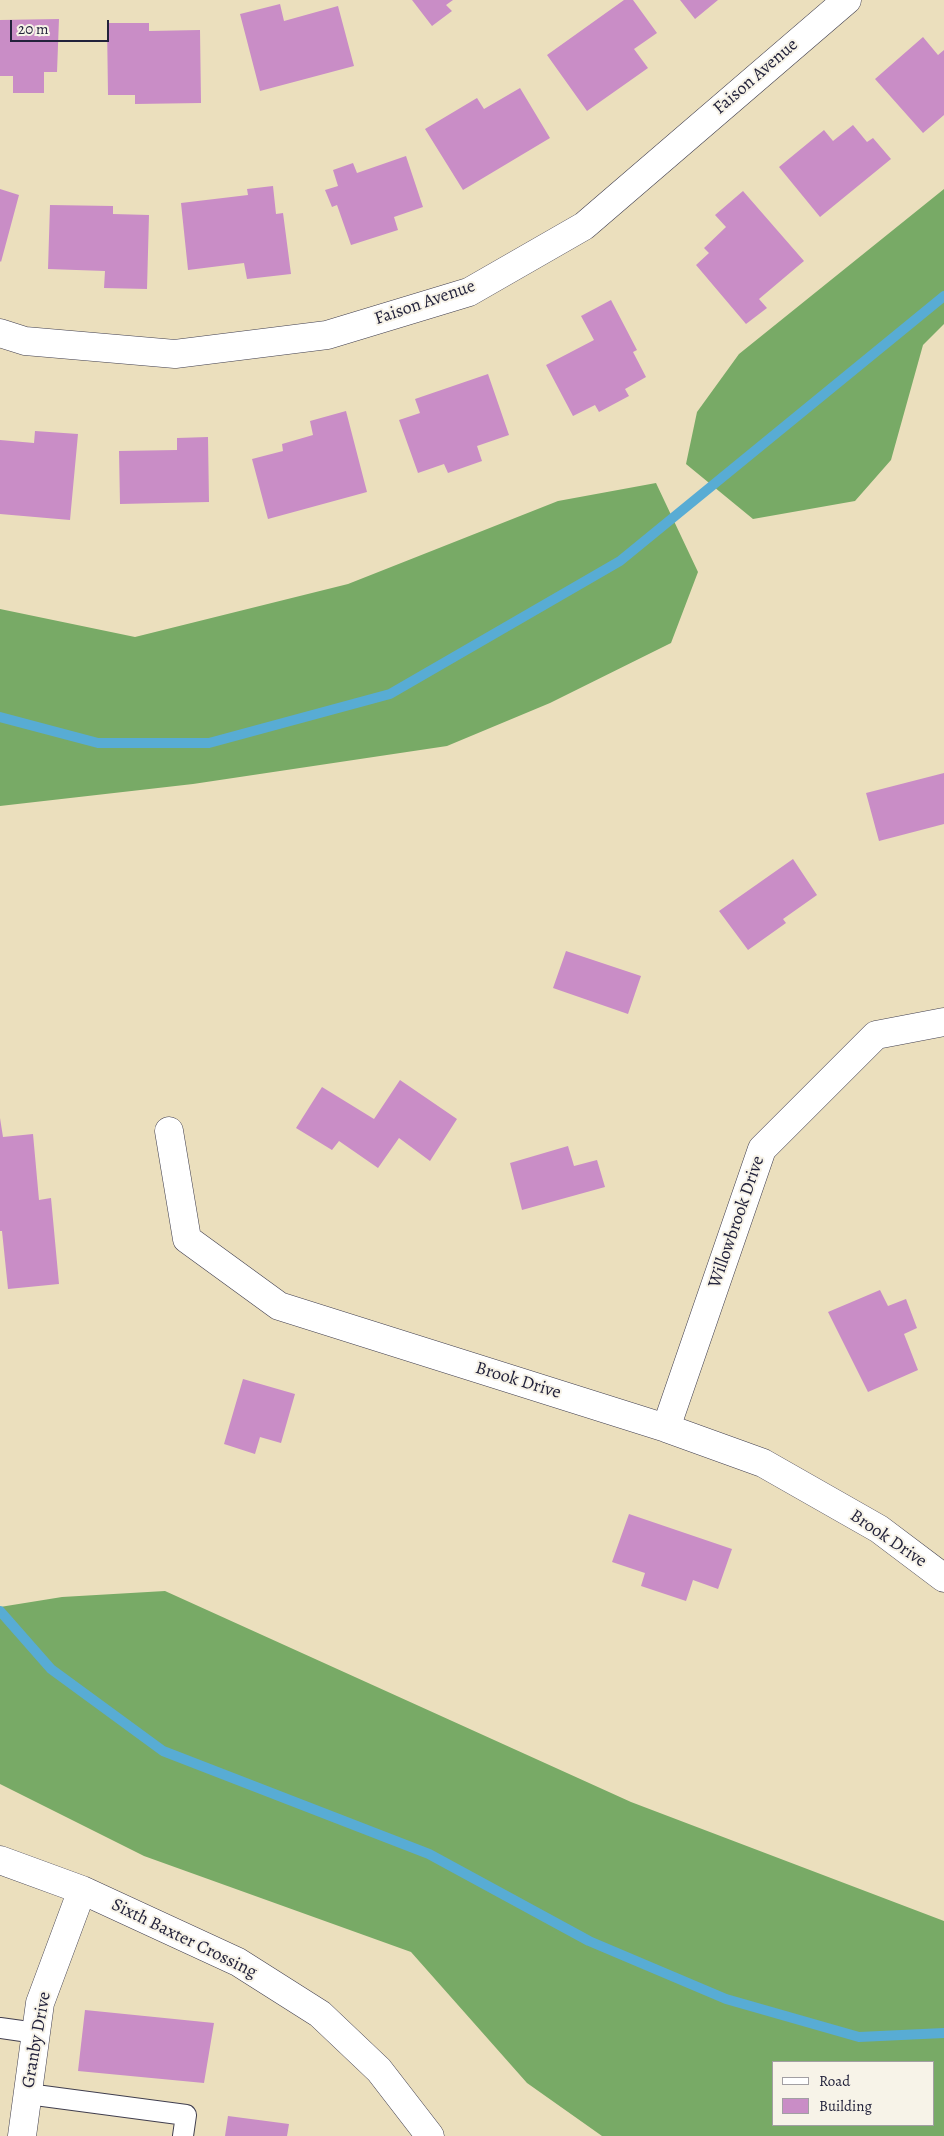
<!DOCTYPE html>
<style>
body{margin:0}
#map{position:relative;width:944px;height:2136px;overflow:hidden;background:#ebdfbd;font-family:Alegreya,serif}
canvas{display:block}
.legend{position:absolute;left:772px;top:2061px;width:162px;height:65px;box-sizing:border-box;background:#f7f3e8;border:1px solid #a29fa3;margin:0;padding:6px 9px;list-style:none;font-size:15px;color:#22223b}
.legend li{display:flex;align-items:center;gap:10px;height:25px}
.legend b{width:25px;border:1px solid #a29fa3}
.scale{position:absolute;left:10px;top:20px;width:99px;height:22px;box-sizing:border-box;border:2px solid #22223b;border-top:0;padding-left:6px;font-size:15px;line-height:18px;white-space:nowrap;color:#22223b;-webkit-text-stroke:4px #f7f3e8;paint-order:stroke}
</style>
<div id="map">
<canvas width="944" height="2136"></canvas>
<ul class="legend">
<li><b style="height:6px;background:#fff"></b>Road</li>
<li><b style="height:14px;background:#c98dc6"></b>Building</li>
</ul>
<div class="scale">20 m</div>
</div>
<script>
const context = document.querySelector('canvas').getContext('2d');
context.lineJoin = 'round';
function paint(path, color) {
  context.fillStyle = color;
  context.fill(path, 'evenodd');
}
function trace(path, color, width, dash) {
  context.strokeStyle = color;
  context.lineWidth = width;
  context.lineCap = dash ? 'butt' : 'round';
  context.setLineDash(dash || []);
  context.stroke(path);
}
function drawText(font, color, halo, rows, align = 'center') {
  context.font = font + ' Alegreya,serif';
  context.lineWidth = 4;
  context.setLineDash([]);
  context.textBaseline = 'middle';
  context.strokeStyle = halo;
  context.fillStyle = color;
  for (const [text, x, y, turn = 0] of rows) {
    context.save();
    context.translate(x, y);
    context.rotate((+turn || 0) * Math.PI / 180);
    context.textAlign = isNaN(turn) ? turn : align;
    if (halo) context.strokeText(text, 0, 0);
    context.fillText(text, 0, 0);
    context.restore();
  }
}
paint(new Path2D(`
 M 944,189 L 944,324 L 923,345 L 891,460 L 855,501 L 753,519 L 686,464 L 697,412 L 739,354 Z
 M 656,483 L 698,572 L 671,643 L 550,703 L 447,746 L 193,784 L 0,806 L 0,609 L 135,637 L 348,584 L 558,501 Z
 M 165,1591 L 631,1802 L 944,1921 L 944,2136 L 602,2136 L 527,2083 L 411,1952 L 144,1856 L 0,1784 L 0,1607 L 62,1597 ZM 773,2062 L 933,2062 L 933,2125 L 773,2125 Z`), '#78aa66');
trace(new Path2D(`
 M 0,717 L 98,743 L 209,743 L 390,694 L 620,561 L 944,296
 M 0,1611 L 51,1669 L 163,1751 L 429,1854 L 589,1941 L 726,1999 L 859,2037 L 944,2033`), '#58acd4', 10);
paint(new Path2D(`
 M 412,0 L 453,0 L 446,5 L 452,11 L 432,26 Z
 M 624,0 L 633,0 L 657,33 L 634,49 L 648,68 L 587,111 L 547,55 Z
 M 680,0 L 718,0 L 695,19 Z
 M 280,4 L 284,21 L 338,6 L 354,66 L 260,91 L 240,14 Z
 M 59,19 L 57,72 L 44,72 L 44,93 L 13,93 L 13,76 L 0,76 L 0,20 Z
 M 107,23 L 149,23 L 149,31 L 200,30 L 201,103 L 135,104 L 135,95 L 108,95 Z
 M 923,37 L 938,55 L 944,50 L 944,115 L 923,133 L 875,79 Z
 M 520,88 L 550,138 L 463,190 L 425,129 L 477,98 L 484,109 Z
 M 853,125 L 867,142 L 873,138 L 891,159 L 820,217 L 779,167 L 824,130 L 833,141 Z
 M 406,156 L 423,207 L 394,217 L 398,230 L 351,245 L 337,205 L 332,207 L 325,190 L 338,186 L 333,170 L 353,163 L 357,173 Z
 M 273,186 L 276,214 L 283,213 L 291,274 L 247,279 L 244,263 L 188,270 L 181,203 L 248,195 L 247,189 Z
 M 0,189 L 19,195 L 1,262 L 0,261 Z
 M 743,191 L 804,261 L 759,299 L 767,308 L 746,324 L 696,265 L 709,253 L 704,248 L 726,227 L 715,215 Z
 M 50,205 L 113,206 L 113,214 L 149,215 L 147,289 L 104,288 L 105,271 L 48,269 Z
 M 611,300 L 637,350 L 633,352 L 646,377 L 625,389 L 629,396 L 599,412 L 595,405 L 573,416 L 546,365 L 594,340 L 581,316 Z
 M 488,374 L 509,435 L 477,446 L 482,461 L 448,473 L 444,464 L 418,473 L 399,420 L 420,413 L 415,399 Z
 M 346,411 L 367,492 L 268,519 L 252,459 L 283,451 L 282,444 L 313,435 L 310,421 Z
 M 35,431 L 78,434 L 70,520 L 0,514 L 0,440 L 34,443 Z
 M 208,437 L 209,502 L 120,504 L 119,451 L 177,450 L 177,438 Z
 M 944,773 L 944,824 L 879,841 L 866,793 Z
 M 793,859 L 817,895 L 783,919 L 786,923 L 748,950 L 719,911 Z
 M 566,951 L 641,976 L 628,1014 L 553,988 Z
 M 400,1080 L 457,1119 L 430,1161 L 399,1138 L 378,1168 L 339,1141 L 332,1150 L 296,1128 L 322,1087 L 374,1119 Z
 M 0,1118 L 3,1137 L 33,1134 L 39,1200 L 51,1198 L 59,1284 L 8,1289 L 2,1231 L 0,1231 Z
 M 568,1146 L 574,1166 L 597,1160 L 605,1187 L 522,1210 L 510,1163 Z
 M 880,1290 L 888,1306 L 906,1299 L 917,1328 L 904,1334 L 918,1370 L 868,1392 L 828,1312 Z
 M 243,1379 L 295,1394 L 281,1443 L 260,1437 L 255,1454 L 224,1444 Z
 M 629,1514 L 732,1549 L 718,1589 L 693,1580 L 686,1601 L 641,1586 L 645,1573 L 612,1562 Z
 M 85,2010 L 214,2023 L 204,2083 L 78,2071 Z
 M 228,2116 L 289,2124 L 287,2136 L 225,2136 Z`), '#c98dc6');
const service = new Path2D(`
 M 0,2028 L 36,2033
 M 28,2094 L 186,2115 L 183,2136`);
const minor = new Path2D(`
 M 0,333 L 25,341 L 175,354 L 327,335 L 469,292 L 584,226 L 847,0
 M 169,1131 L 187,1239 L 279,1306 L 666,1428 L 763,1463 L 879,1529 L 944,1578
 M 666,1428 L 762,1149 L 876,1035 L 944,1022
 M 0,1860 L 82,1890 L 238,1962 L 320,2014 L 379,2070 L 430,2136
 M 22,2136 L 40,2003 L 82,1890`);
trace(service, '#403e4e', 22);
trace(minor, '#403e4e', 29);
trace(service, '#fff', 20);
trace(minor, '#fff', 28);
drawText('18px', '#22223b', '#f7f3e8', [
 ["Faison Avenue",756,77,-41],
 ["Faison Avenue",425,303,-19],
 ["Willowbrook Drive",737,1222,-71],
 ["Brook Drive",518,1381,17],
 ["Brook Drive",888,1539,34],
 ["Sixth Baxter Crossing",184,1939,26],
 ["Granby Drive",37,2040,-80]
]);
</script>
